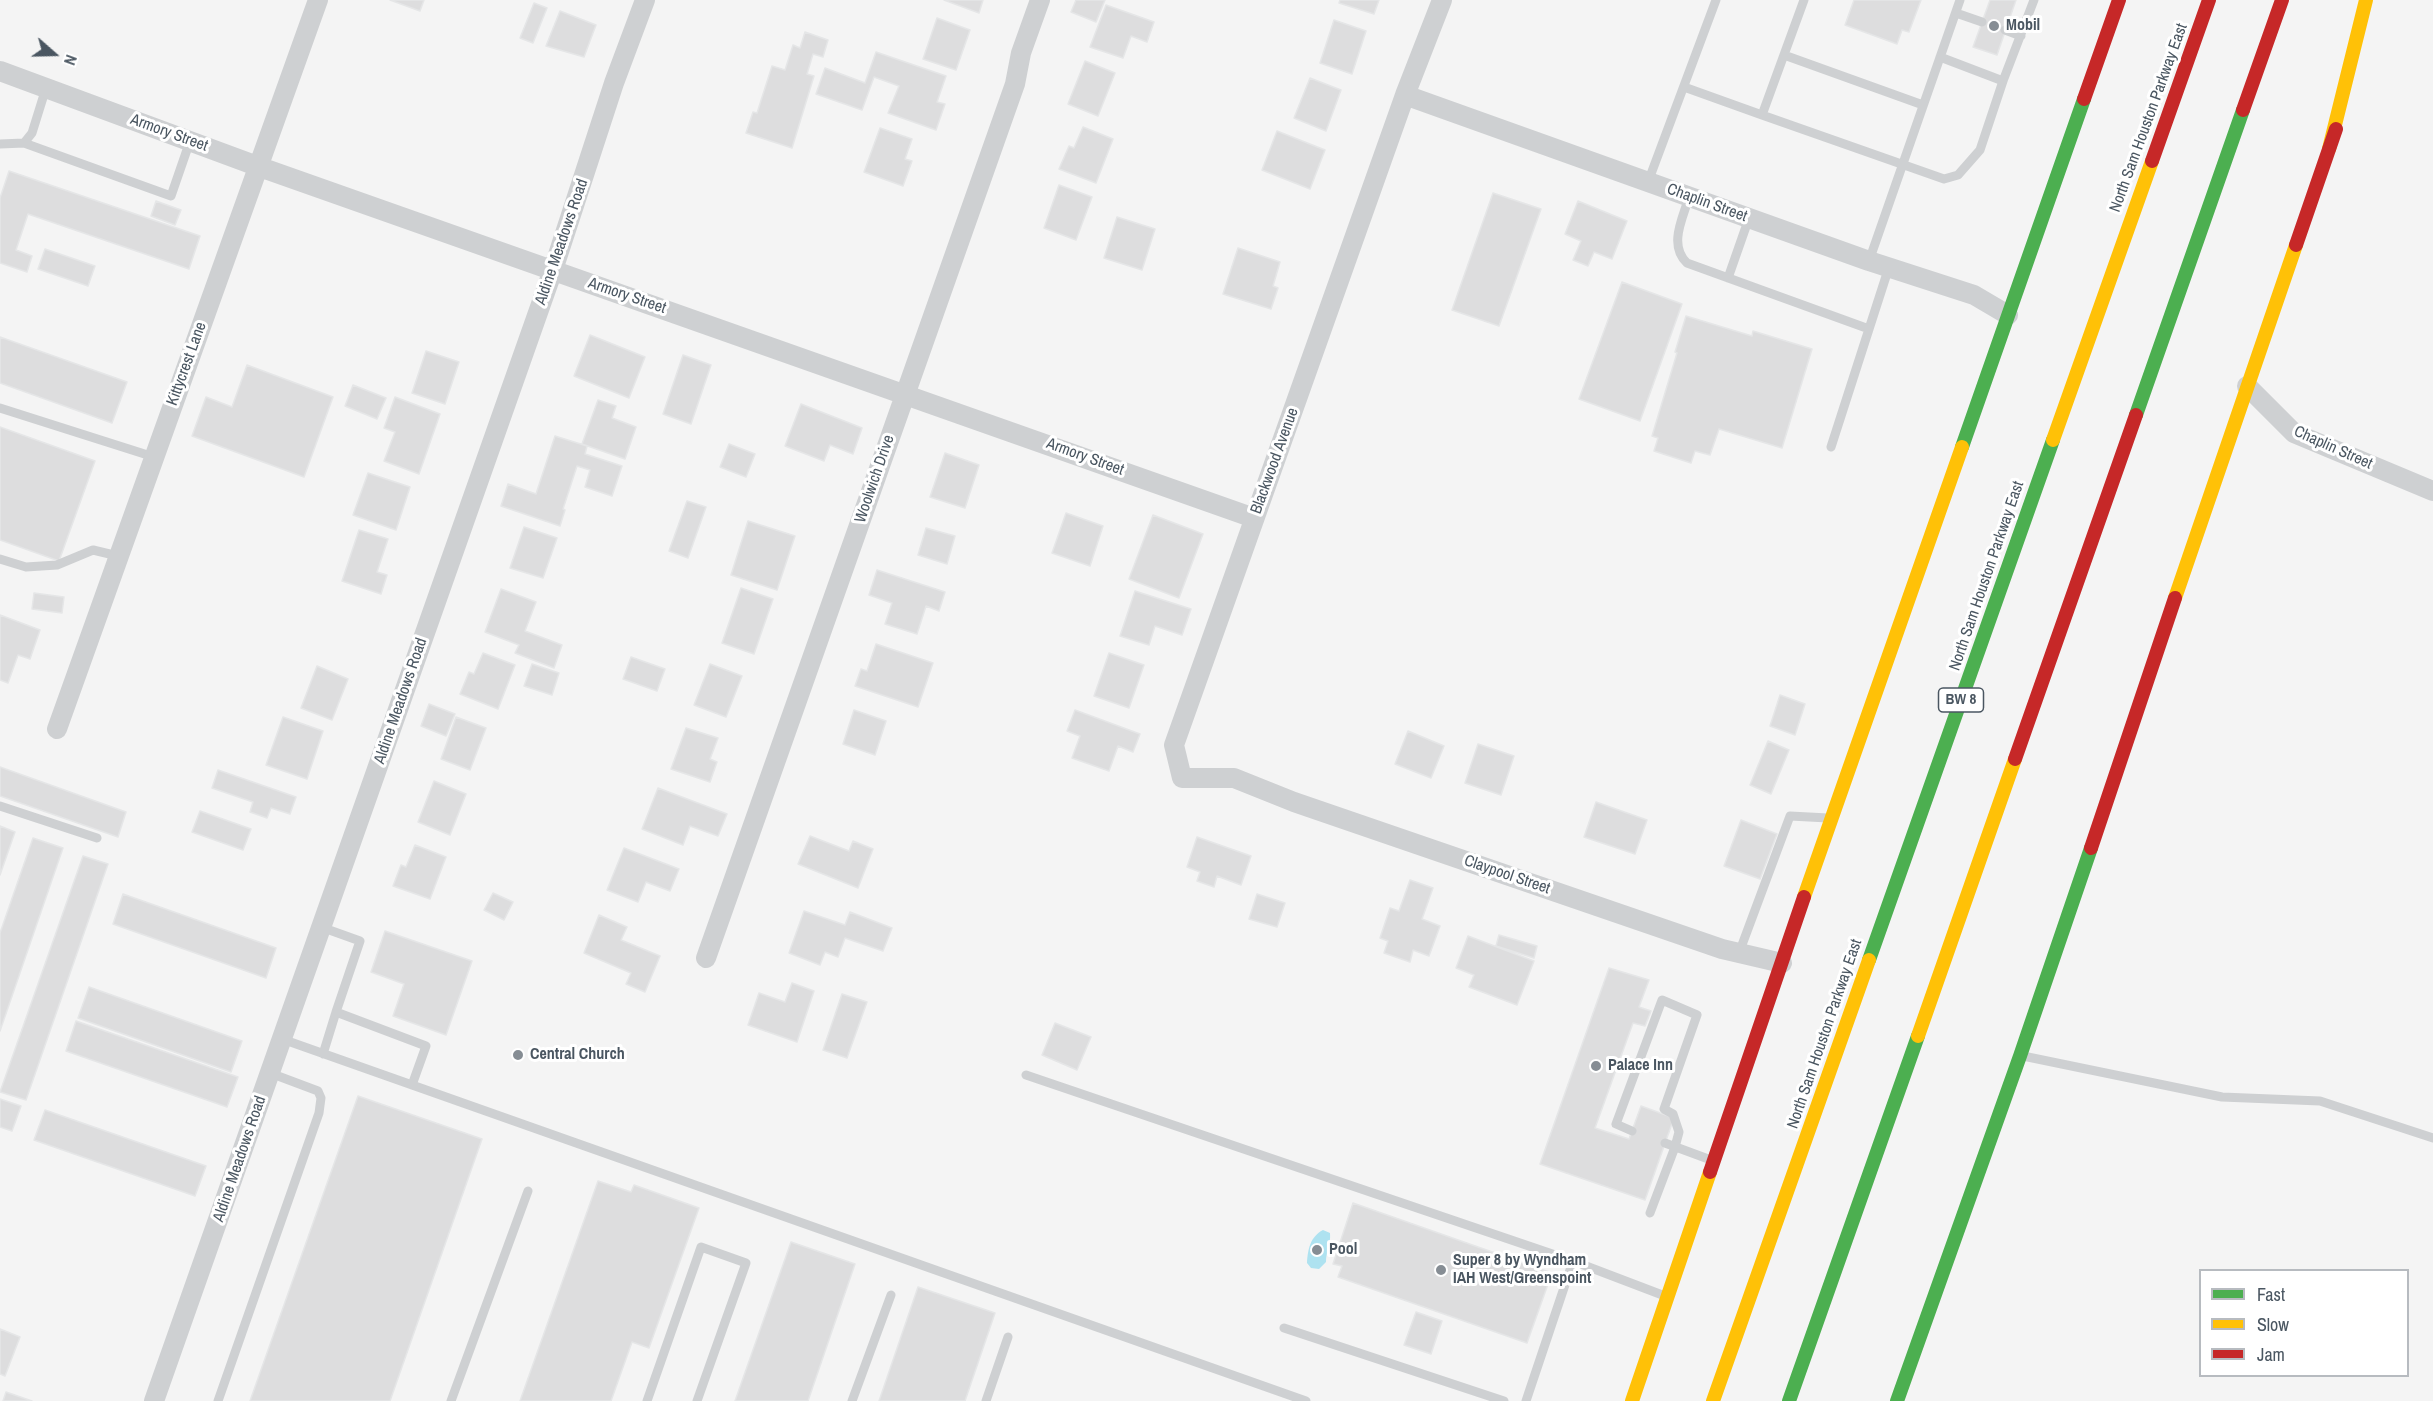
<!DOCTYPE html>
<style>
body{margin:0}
#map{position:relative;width:2433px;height:1401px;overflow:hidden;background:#f4f4f4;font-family:"Archivo Narrow",sans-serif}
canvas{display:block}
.legend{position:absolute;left:2199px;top:1269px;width:210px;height:108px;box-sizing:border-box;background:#fff;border:2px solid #b7bbc0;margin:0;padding:8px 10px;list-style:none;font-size:18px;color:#4a5661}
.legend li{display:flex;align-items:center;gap:12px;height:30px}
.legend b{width:30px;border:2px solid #b7bbc0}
.north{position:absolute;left:24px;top:24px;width:60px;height:60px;-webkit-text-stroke:4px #fff;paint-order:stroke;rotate:110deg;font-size:16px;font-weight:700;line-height:24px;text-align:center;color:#4a5661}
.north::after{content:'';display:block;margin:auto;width:21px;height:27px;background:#4a5661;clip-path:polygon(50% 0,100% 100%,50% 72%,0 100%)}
</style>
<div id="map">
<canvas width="2433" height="1401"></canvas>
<ul class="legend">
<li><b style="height:8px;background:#4caf50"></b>Fast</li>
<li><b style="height:8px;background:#ffc107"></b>Slow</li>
<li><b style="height:8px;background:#c62828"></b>Jam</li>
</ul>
<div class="north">N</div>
</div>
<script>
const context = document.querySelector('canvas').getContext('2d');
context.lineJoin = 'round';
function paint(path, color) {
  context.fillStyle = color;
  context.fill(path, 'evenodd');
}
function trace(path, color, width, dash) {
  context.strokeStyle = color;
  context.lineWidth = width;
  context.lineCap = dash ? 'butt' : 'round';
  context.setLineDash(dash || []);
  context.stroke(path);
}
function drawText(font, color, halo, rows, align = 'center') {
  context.font = font + ' "Archivo Narrow",sans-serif';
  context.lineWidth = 6;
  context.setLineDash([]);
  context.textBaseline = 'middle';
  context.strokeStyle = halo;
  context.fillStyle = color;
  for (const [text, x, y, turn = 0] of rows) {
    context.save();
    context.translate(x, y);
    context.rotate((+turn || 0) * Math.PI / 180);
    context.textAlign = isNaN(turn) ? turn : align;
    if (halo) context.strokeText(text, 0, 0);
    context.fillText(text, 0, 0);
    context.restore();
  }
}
paint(new Path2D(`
 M 1323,1230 L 1330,1233 C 1331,1244 1326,1251 1326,1262 L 1319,1269 L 1311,1268 L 1307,1263 C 1308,1249 1310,1237 1323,1230 Z`), '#aee2f0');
const building = new Path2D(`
 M 390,0 L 424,0 L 420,11 Z
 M 944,0 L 983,0 L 979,13 Z
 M 1076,0 L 1105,0 L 1096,22 L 1071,12 Z
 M 1340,0 L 1379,0 L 1374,14 L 1339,3 Z
 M 1854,0 L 1921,0 L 1909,32 L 1902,30 L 1897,44 L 1845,25 Z
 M 1990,0 L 2016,0 L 1997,55 L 1973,47 Z
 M 534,3 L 547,8 L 533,43 L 520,38 Z
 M 1106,5 L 1154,22 L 1147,42 L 1131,36 L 1123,58 L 1090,47 Z
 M 560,11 L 596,25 L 584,57 L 546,46 Z
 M 937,18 L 970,30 L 956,70 L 923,59 Z
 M 1334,20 L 1366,31 L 1352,74 L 1320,63 Z
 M 805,32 L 828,40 L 823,57 L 813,54 L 807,74 L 814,76 L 792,148 L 746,133 L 753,112 L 757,113 L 772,66 L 785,70 L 793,45 L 800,48 Z
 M 876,52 L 946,76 L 937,102 L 945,104 L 936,130 L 888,113 L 899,86 L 874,77 L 862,110 L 816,94 L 825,68 L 865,83 Z
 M 1085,61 L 1115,73 L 1098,116 L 1068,104 Z
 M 1310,78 L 1341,90 L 1326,131 L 1294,118 Z
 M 1083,127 L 1113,139 L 1096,183 L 1059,169 L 1069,146 L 1074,148 Z
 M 880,128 L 912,139 L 905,159 L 912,161 L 903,186 L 864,172 Z
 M 1277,131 L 1325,150 L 1310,189 L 1262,170 Z
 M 9,171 L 200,236 L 189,269 L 28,214 L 16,250 L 32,256 L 27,272 L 0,263 L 0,198 Z
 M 1059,185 L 1092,197 L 1076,240 L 1044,228 Z
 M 1493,193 L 1541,209 L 1499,326 L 1452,310 Z
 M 156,201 L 181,210 L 175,225 L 151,216 Z
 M 1578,201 L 1627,221 L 1612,259 L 1594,252 L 1588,266 L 1573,260 L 1581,241 L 1565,234 Z
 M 1117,217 L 1155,229 L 1142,270 L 1104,258 Z
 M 1238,248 L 1280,262 L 1273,286 L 1278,288 L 1271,309 L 1223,294 Z
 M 45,249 L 95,266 L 88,286 L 38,269 Z
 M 1622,282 L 1682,304 L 1640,421 L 1579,399 Z
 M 1686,316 L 1752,336 L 1753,331 L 1812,349 L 1782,448 L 1719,429 L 1710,455 L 1695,451 L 1691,463 L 1654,451 L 1658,438 L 1652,436 L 1677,353 L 1675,352 Z
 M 590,335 L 645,357 L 629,398 L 574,376 Z
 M 0,337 L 127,382 L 112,423 L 0,383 Z
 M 426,351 L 459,362 L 445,404 L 412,393 Z
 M 683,355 L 711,365 L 691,424 L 663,414 Z
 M 247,365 L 333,397 L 304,477 L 192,436 L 206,397 L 232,407 Z
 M 353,385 L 386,398 L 377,419 L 345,406 Z
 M 395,397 L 440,414 L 419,474 L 384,461 L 395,432 L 384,428 Z
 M 598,400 L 616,406 L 612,418 L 636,427 L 625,459 L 582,444 Z
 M 801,404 L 862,428 L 853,454 L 830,445 L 824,461 L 785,446 Z
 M 0,427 L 95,461 L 59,561 L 0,540 Z
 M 555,436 L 587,446 L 585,454 L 622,466 L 612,496 L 585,487 L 590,470 L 577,466 L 563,509 L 565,510 L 560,526 L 501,506 L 508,484 L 536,494 Z
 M 729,444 L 755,454 L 746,477 L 720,467 Z
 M 945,453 L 979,465 L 965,508 L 930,497 Z
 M 368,473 L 410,487 L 396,530 L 353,515 Z
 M 687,501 L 706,507 L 688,558 L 669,551 Z
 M 1066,513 L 1103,526 L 1090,566 L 1052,553 Z
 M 1153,515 L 1203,534 L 1179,598 L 1129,579 Z
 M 748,521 L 795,536 L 777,590 L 731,575 Z
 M 524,527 L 557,538 L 543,578 L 510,568 Z
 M 926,528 L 955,536 L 947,564 L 918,555 Z
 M 359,530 L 388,539 L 377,572 L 387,575 L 381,594 L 342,581 Z
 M 877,570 L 945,592 L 939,611 L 926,606 L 917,634 L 885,624 L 892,603 L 869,595 Z
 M 741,588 L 773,599 L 754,654 L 722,643 Z
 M 501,589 L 536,602 L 525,631 L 562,645 L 554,668 L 515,653 L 519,645 L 485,632 Z
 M 1135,591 L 1191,609 L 1182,635 L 1155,626 L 1149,645 L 1120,636 Z
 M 34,593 L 64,597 L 62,613 L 32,609 Z
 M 0,615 L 40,630 L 30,659 L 18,655 L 8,683 L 0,680 Z
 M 876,644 L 933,663 L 918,707 L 855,686 L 861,669 L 867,671 Z
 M 483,653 L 515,665 L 498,709 L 460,694 L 469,672 L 474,674 Z
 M 1109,653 L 1144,665 L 1129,708 L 1094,696 Z
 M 631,657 L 665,669 L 657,691 L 623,679 Z
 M 532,664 L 559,673 L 552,695 L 524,686 Z
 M 710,664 L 742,676 L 726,717 L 694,705 Z
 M 317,666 L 348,679 L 332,720 L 301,708 Z
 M 1780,695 L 1805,704 L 1795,735 L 1770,726 Z
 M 429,704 L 455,714 L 446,736 L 421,726 Z
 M 854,710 L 886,721 L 875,755 L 843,744 Z
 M 1075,710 L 1140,734 L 1133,752 L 1118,746 L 1109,771 L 1072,758 L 1080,736 L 1067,731 Z
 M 283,717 L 323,731 L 307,779 L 266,765 Z
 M 456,717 L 486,728 L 470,770 L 441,759 Z
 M 686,728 L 718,738 L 710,759 L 717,762 L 710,782 L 671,769 Z
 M 1408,731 L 1444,746 L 1431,778 L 1395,764 Z
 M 1768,741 L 1789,750 L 1771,794 L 1750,785 Z
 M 1478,744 L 1514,756 L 1501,795 L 1465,783 Z
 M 0,767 L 126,812 L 118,837 L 0,796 Z
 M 218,770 L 296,797 L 290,814 L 271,808 L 267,818 L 250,812 L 253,802 L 212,788 Z
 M 434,781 L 466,794 L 450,835 L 418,822 Z
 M 658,788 L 727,814 L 718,836 L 690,826 L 683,845 L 642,829 Z
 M 1596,802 L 1647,820 L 1635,854 L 1584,837 Z
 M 200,811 L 251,829 L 243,850 L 192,832 Z
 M 1741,820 L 1777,834 L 1760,879 L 1724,866 Z
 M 0,826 L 15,832 L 0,875 Z
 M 810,836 L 849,851 L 853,841 L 873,849 L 858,888 L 798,864 Z
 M 1197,837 L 1251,856 L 1241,885 L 1217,876 L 1214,887 L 1197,881 L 1200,872 L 1187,867 Z
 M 33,838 L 63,848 L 0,1031 L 0,933 Z
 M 415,845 L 446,857 L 430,899 L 393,886 L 401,865 L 406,867 Z
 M 624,848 L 679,869 L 670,891 L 646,882 L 638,902 L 607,890 Z
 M 83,856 L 108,864 L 26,1100 L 0,1092 Z
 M 1410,880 L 1433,888 L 1422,919 L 1440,926 L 1429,956 L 1413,950 L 1410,962 L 1384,953 L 1388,941 L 1380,938 L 1390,908 L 1399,911 Z
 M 493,893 L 513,902 L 504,920 L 484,910 Z
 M 123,894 L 276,948 L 266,978 L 113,924 Z
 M 1257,894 L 1285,903 L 1277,927 L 1249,919 Z
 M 804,911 L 845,925 L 850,912 L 892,928 L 883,951 L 845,938 L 838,957 L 825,952 L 820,965 L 789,953 Z
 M 599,915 L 627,927 L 621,940 L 660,956 L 645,992 L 626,984 L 631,973 L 584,953 Z
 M 385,931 L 472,961 L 446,1035 L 393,1016 L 404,984 L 371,972 Z
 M 1499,935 L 1537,946 L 1534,958 L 1496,946 Z
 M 1468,936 L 1534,961 L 1517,1005 L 1469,987 L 1474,975 L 1456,968 Z
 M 1609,968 L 1649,980 L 1639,1007 L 1651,1011 L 1645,1026 L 1633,1023 L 1595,1128 L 1629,1139 L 1641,1106 L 1674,1118 L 1645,1200 L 1540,1164 Z
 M 792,983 L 814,991 L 797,1042 L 748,1025 L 759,993 L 785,1002 Z
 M 89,987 L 242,1041 L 231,1072 L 78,1018 Z
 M 842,994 L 867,1002 L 847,1058 L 823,1050 Z
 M 76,1021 L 238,1077 L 227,1107 L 66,1051 Z
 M 1055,1023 L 1091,1037 L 1077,1070 L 1042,1055 Z
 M 358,1096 L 482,1139 L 390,1401 L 250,1401 Z
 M 0,1099 L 21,1106 L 12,1131 L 0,1127 Z
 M 45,1110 L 206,1166 L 195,1196 L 34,1140 Z
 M 598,1181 L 631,1192 L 634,1185 L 699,1208 L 649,1348 L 632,1342 L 611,1401 L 520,1401 Z
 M 1353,1203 L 1552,1273 L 1527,1343 L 1338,1277 L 1342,1266 L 1333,1264 Z
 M 791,1242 L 855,1264 L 808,1401 L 735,1401 Z
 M 918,1287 L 995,1313 L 965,1401 L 879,1401 Z
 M 1416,1312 L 1442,1321 L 1431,1354 L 1404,1345 Z
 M 0,1329 L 20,1337 L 5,1376 L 0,1374 Z
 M 6,1392 L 32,1401 L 3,1401 Z`);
paint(building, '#ddddde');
trace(building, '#e5e6e7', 1.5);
trace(new Path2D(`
 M 1956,13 L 1982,22
 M 2005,30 L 2021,36
 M 1784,55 L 1923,105
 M 1940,57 L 2003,81 L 2034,0
 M 1684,87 L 1762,115 L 1804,0
 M 1762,115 L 1944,179 L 1958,175 L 1980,150 L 2003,81
 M 24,143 L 171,196 L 190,141
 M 0,144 L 24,143 L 32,133 L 46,88
 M 1648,182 L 1716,0
 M 1689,197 C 1683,218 1668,245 1687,263 L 1869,329
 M 1869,261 L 1960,0
 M 1728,278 L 1749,218
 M 0,408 L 154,457
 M 1831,447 L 1889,267
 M 0,559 L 26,567 L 57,565 L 93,550 L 118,556
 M 0,806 L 97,838
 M 321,927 L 360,941 L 336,1012 L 426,1046 L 412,1085
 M 1739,953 L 1790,816 L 1828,818
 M 282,1039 L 1306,1401
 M 323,1054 L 336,1012
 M 2023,1056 L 2222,1097 L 2320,1101 L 2433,1138
 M 1026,1075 L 1573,1261 L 1665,1296
 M 1632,1131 L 1616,1124 L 1662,1000 L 1697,1015 L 1664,1109 L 1673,1114 L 1679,1132 L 1675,1147 L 1650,1213
 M 1665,1143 L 1711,1160
 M 1284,1328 L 1504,1401
 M 218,1401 L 319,1113 L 321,1098 L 318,1091 L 270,1073
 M 451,1401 L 528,1191
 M 647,1401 L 701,1247 L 746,1263 L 697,1401
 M 852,1401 L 891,1295
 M 986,1401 L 1008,1337
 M 1526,1401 L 1573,1261`), '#ced0d2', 9);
trace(new Path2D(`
 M 1442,0 L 1405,95 L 1174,745 L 1182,778 L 1234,778 L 1294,802 L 1722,949 L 1782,963
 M 0,71 L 257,166 L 1254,518
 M 1405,95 L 1869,261 L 1974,295 L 2008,315
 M 2247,386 L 2294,433 L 2433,491
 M 57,729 L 318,0
 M 706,958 L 1015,84 L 1021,53 L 1040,0
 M 154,1401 L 553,270 L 614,83 L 645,0`), '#ced0d2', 20);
trace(new Path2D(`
 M 2136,415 L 2243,110
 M 1962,447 L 2084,99
 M 1869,960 L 2053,440
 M 1789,1401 L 1918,1036
 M 1897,1401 L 2020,1056 L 2091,848`), '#4caf50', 14);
trace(new Path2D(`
 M 2329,149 L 2366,0
 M 2053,440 L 2152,161
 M 2175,598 L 2296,245
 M 1804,897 L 1962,447
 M 1918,1036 L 2015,759
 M 1632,1401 L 1710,1172
 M 1713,1401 L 1869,960`), '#ffc107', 14);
trace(new Path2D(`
 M 2084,99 L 2119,0
 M 2243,110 L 2282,0
 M 2152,161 L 2209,0
 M 2296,245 L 2336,129
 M 2015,759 L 2136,415
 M 2091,848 L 2175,598
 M 1710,1172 L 1804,897`), '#c62828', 14);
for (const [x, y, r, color] of [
 [1994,26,6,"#868d94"],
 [518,1055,6,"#868d94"],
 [1596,1066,6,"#868d94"],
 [1317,1250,6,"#868d94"],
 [1441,1270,6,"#868d94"]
]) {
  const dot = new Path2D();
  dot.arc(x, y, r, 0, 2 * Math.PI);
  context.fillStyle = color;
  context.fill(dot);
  trace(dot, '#fff', 2);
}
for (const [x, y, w] of [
 [1961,700,45]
]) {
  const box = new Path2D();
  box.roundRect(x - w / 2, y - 12, w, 24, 4.5);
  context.fillStyle = '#fff';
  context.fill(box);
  trace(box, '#4a5661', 1.5);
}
drawText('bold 15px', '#4a5661', null, [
 ["BW 8",1961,700]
]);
drawText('bold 16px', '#4a5661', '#fff', [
 ["Mobil",2006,26],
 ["Central Church",530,1055],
 ["Palace Inn",1608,1066],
 ["Pool",1329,1250],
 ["Super 8 by Wyndham",1453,1261],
 ["IAH West/Greenspoint",1453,1279]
], 'left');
drawText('16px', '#4a5661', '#fff', [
 ["North Sam Houston Parkway East",2149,118,-70],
 ["Armory Street",169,133,20],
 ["Chaplin Street",1707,203,20],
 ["Aldine Meadows Road",562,242,-71],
 ["Armory Street",627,296,19],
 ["Kittycrest Lane",187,364,-70],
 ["Chaplin Street",2333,448,24],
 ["Armory Street",1085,457,20],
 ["Blackwood Avenue",1275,461,-70],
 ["Woolwich Drive",875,479,-71],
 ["North Sam Houston Parkway East",1987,576,-71],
 ["Aldine Meadows Road",401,701,-71],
 ["Claypool Street",1507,875,19],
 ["North Sam Houston Parkway East",1825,1034,-71],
 ["Aldine Meadows Road",240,1159,-71]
]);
</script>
